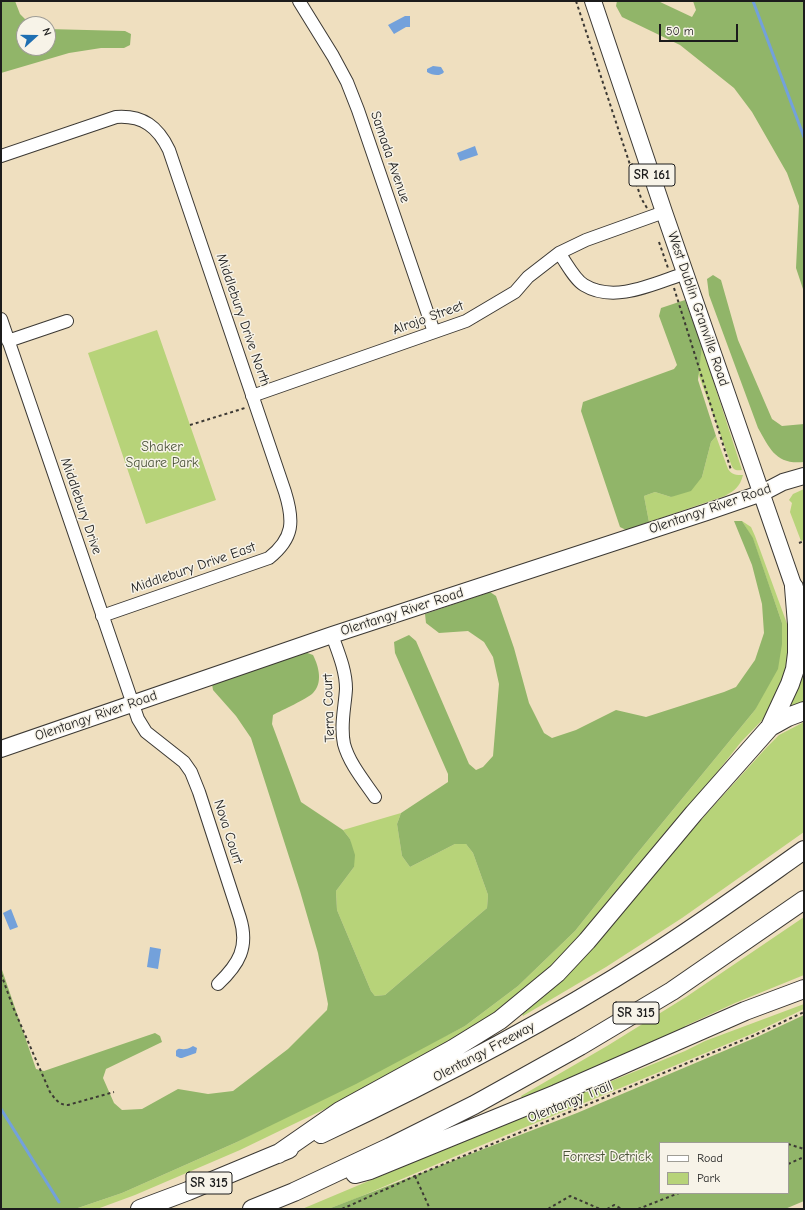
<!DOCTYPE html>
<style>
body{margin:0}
#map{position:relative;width:805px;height:1210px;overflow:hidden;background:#efdfbf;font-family:"Comic Neue",sans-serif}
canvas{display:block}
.frame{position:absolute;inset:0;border:2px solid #1c1c1c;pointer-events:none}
.legend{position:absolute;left:659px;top:1142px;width:130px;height:52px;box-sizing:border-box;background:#f7f3e8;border:1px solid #9f9d96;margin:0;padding:5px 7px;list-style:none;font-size:12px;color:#1c1c1c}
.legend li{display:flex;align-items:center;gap:8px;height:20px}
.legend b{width:20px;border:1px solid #9f9d96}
.north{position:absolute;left:16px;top:16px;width:40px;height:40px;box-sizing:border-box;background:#f7f3e8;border:1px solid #9f9d96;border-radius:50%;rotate:69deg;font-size:11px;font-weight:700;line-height:16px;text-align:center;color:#1c1c1c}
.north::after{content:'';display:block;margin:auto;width:14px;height:18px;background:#1f6fb2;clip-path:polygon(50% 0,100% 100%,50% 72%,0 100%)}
.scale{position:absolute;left:659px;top:24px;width:79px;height:18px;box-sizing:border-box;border:2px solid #1c1c1c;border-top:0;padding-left:5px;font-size:12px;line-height:14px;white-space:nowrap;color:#1c1c1c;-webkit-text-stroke:3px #f7f3e8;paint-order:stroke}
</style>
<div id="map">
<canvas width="805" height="1210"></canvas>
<div class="frame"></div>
<ul class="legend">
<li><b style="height:5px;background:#fff"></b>Road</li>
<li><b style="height:11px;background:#b7d379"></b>Park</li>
</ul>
<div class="north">N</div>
<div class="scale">50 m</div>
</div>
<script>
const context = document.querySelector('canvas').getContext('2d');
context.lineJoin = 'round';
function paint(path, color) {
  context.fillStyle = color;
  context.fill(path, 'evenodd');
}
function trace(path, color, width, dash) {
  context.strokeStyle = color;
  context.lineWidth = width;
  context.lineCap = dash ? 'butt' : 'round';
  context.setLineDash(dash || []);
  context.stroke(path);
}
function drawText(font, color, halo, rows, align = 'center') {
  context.font = font + ' "Comic Neue",sans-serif';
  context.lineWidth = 3;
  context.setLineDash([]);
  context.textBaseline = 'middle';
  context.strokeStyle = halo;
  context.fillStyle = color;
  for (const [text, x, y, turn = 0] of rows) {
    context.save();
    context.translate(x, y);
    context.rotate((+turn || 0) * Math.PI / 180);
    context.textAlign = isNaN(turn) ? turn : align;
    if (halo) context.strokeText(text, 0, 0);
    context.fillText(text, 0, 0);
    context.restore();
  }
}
paint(new Path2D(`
 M 157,330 L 216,500 L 146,524 L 88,353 Z
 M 702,346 L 742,470 C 736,471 733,470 731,464 L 698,373 Z
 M 716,436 L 728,469 C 732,475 736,475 743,475 C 740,487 735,490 725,496 L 649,522 L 644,496 L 655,492 L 671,497 L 702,477 L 711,442 Z
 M 804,489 L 804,540 L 801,541 L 790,512 L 792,503 L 789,500 L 793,494 Z
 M 742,521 L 751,527 L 755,536 L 790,632 L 791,662 L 768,714 L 741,742 L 625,889 L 581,940 L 502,1010 L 450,1043 L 327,1108 L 240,1150 L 135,1195 L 97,1209 L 75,1209 L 122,1193 L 237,1142 L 465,1026 L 518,986 L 575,931 L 635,856 L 755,710 L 782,623 L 753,539 Z
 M 803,666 L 804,670 L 804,703 L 789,709 L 786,706 Z
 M 804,722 L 804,832 L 682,918 L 606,967 L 523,1016 L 521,1011 L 589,950 L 698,823 L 767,747 L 779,735 Z
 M 401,813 L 397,824 L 402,856 L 410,867 L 455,844 L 466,844 L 473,853 L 488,895 L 487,908 L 385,995 L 375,996 L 371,991 L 337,910 L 336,891 L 354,867 L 350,839 L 343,830 Z
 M 804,917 L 804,975 L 735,1003 L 685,1026 L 685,1028 L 524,1102 L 521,1096 L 607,1046 L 686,997 Z
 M 804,1004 L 804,1009 L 754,1033 L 482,1145 L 357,1198 L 328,1209 L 302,1209 L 428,1156 L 685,1051 L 705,1041 Z`), '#b7d379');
paint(new Path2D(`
 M 1,1 L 15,1 L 20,14 L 30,24 L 24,24 L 24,48 L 48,48 L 48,29 L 125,31 L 131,34 L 130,45 L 124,48 L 101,48 L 69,53 L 1,73 Z
 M 617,1 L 658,1 L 692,17 L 696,10 L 693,1 L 804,1 L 804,292 L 796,268 L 799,206 L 787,173 L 752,112 L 734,88 L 680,45 L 622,17 L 616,6 Z
 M 713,275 L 721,280 L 738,340 L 772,419 L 782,426 L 804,424 L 804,462 C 776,465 770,449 758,428 L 709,295 L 707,279 Z
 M 685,300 L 702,346 L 698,380 L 716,436 L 711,442 L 702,477 L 691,491 L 671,497 L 655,492 L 644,496 L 649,522 L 626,530 L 620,527 L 581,411 L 583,402 L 674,369 L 677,365 L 659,316 L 661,308 Z
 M 734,521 L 742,521 L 753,538 L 782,623 L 782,644 L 778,669 L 755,710 L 635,856 L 575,931 L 518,986 L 465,1026 L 356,1084 L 237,1142 L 122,1193 L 75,1209 L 1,1209 L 1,967 L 36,1069 L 44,1071 L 155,1033 L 160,1036 L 162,1042 L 106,1069 L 103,1078 L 114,1103 L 122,1110 L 142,1109 L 178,1089 L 208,1094 L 233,1091 L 288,1049 L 327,1010 L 328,1004 L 318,953 L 300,891 L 251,738 L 236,716 L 213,690 L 212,684 L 302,651 L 313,655 C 319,667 323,683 313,693 C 307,699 282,710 273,715 L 272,724 L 301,802 L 343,830 L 350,839 L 355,855 L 354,867 L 336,891 L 337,910 L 371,991 L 375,996 L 385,995 L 487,908 L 488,895 L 473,853 L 466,844 L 455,844 L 410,867 L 402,856 L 397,824 L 401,813 L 448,782 L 448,774 L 395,653 L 394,642 L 409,635 L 416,641 L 469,764 L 476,770 L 483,767 L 493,756 L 499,684 L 493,657 L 484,642 L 468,631 L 439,633 L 426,623 L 425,614 L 490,592 L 496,596 L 514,648 L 529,703 L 544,733 L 552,738 L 576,730 L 616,710 L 646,717 L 724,692 L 736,687 L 755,660 L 764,633 L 762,604 L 752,565 Z
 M 804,1015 L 804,1201 L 785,1209 L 328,1209 L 577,1113 L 757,1037 ZM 660,1143 L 788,1143 L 788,1193 L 660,1193 Z`), '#91b569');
paint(new Path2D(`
 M 405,16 L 410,16 L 410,27 L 406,27 L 394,34 L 388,25 Z
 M 433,66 L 441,67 L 444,72 C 440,77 432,75 427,72 L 427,69 Z
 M 475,146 L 478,155 L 460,161 L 457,153 Z
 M 11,909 L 18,927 L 10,930 L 3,913 Z
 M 150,947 L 161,949 L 158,969 L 147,967 Z
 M 193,1046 L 197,1048 L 196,1053 L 182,1058 L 180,1058 L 176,1056 L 176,1051 C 179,1047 181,1050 185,1049 C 188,1049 191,1047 193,1046 Z`), '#73a1db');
trace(new Path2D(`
 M 753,1 L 804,137
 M 1,1109 L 59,1202`), '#73a1db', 3);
const minor = new Path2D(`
 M 299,1 L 333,56 L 347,82 L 358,110 L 434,332
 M 1,156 L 116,117 C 143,115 158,127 169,150 L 285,492 C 294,521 294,538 269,558 L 102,616
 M 559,253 C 566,262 574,279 584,285 C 615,304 655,283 686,273
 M 1,319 L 138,719 L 146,732 L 184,762 L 191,772 L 199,792 L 240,918 C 249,947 239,964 218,984
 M 8,341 L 67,321
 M 252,396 L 466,321 L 515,292 L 528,277 L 559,253 L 586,240 L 664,212
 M 332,635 C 338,652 346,670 346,689 C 345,707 340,725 344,744 C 349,763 364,781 375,797`);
const major = new Path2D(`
 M 593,1 L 664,212 L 798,599
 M 1,749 L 332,635 L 707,512 L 762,493 L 783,482 L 804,476`);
const highway = new Path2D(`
 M 770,727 L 788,717 L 804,711
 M 321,1134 C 434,1081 545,1023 650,956 C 702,923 753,886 804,850
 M 278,1154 L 340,1111 L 453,1049 L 500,1020 L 557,973 L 587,941 L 694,813 L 770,727 L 790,684 L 795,669 L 797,653 L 797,624 L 794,587
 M 355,1174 L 370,1170 L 556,1094 L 745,1011 L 804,989
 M 140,1209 L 188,1191 L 289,1149
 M 252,1209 L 294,1192 L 390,1147 L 474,1105 L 580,1046 L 672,991 L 804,900`);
trace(minor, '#3c3934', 14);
trace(major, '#3c3934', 18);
trace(highway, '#3c3934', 20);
trace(new Path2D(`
 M 576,1 L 641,198 L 647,208
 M 659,242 L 668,268
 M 674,288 L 731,470
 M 190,425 L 245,408
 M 799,543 L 804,541
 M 1,974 L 13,1007 L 50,1092 C 55,1099 59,1105 68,1105 L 114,1092
 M 788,1144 L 804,1149
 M 788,1164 L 804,1157
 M 415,1176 L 430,1209
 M 342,1209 L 415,1176 L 755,1035 L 804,1012
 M 548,1209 L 570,1196 L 600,1209
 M 607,1209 L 614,1205 L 622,1209
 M 638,1209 L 679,1193`), '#3c3934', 2, [3, 3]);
trace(minor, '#fff', 12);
trace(major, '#fff', 16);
trace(highway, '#fff', 18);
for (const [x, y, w] of [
 [652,175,46],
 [636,1013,46],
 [209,1183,46]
]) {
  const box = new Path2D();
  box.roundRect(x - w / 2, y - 11, w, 22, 3);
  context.fillStyle = '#f7f3e8';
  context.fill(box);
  trace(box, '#1c1c1c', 1);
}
drawText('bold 13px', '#1c1c1c', null, [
 ["SR 161",652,175],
 ["SR 315",636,1013],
 ["SR 315",209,1183]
]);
drawText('14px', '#1c1c1c', '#f7f3e8', [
 ["Samada Avenue",390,157,71],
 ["West Dublin Granville Road",698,309,71],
 ["Alrojo Street",428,318,-20],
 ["Middlebury Drive North",243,320,71],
 ["Middlebury Drive",81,506,71],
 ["Olentangy River Road",710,509,-19],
 ["Middlebury Drive East",193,568,-19],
 ["Olentangy River Road",402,612,-18],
 ["Terra Court",329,708,-92],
 ["Olentangy River Road",96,716,-19],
 ["Nova Court",228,832,72],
 ["Olentangy Freeway",484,1052,-28],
 ["Olentangy Trail",570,1102,-22]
]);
drawText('14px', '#4a5338', '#f7f3e8', [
 ["Shaker",162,447],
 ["Square Park",162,463],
 ["Forrest Detrick",607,1157]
]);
</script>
